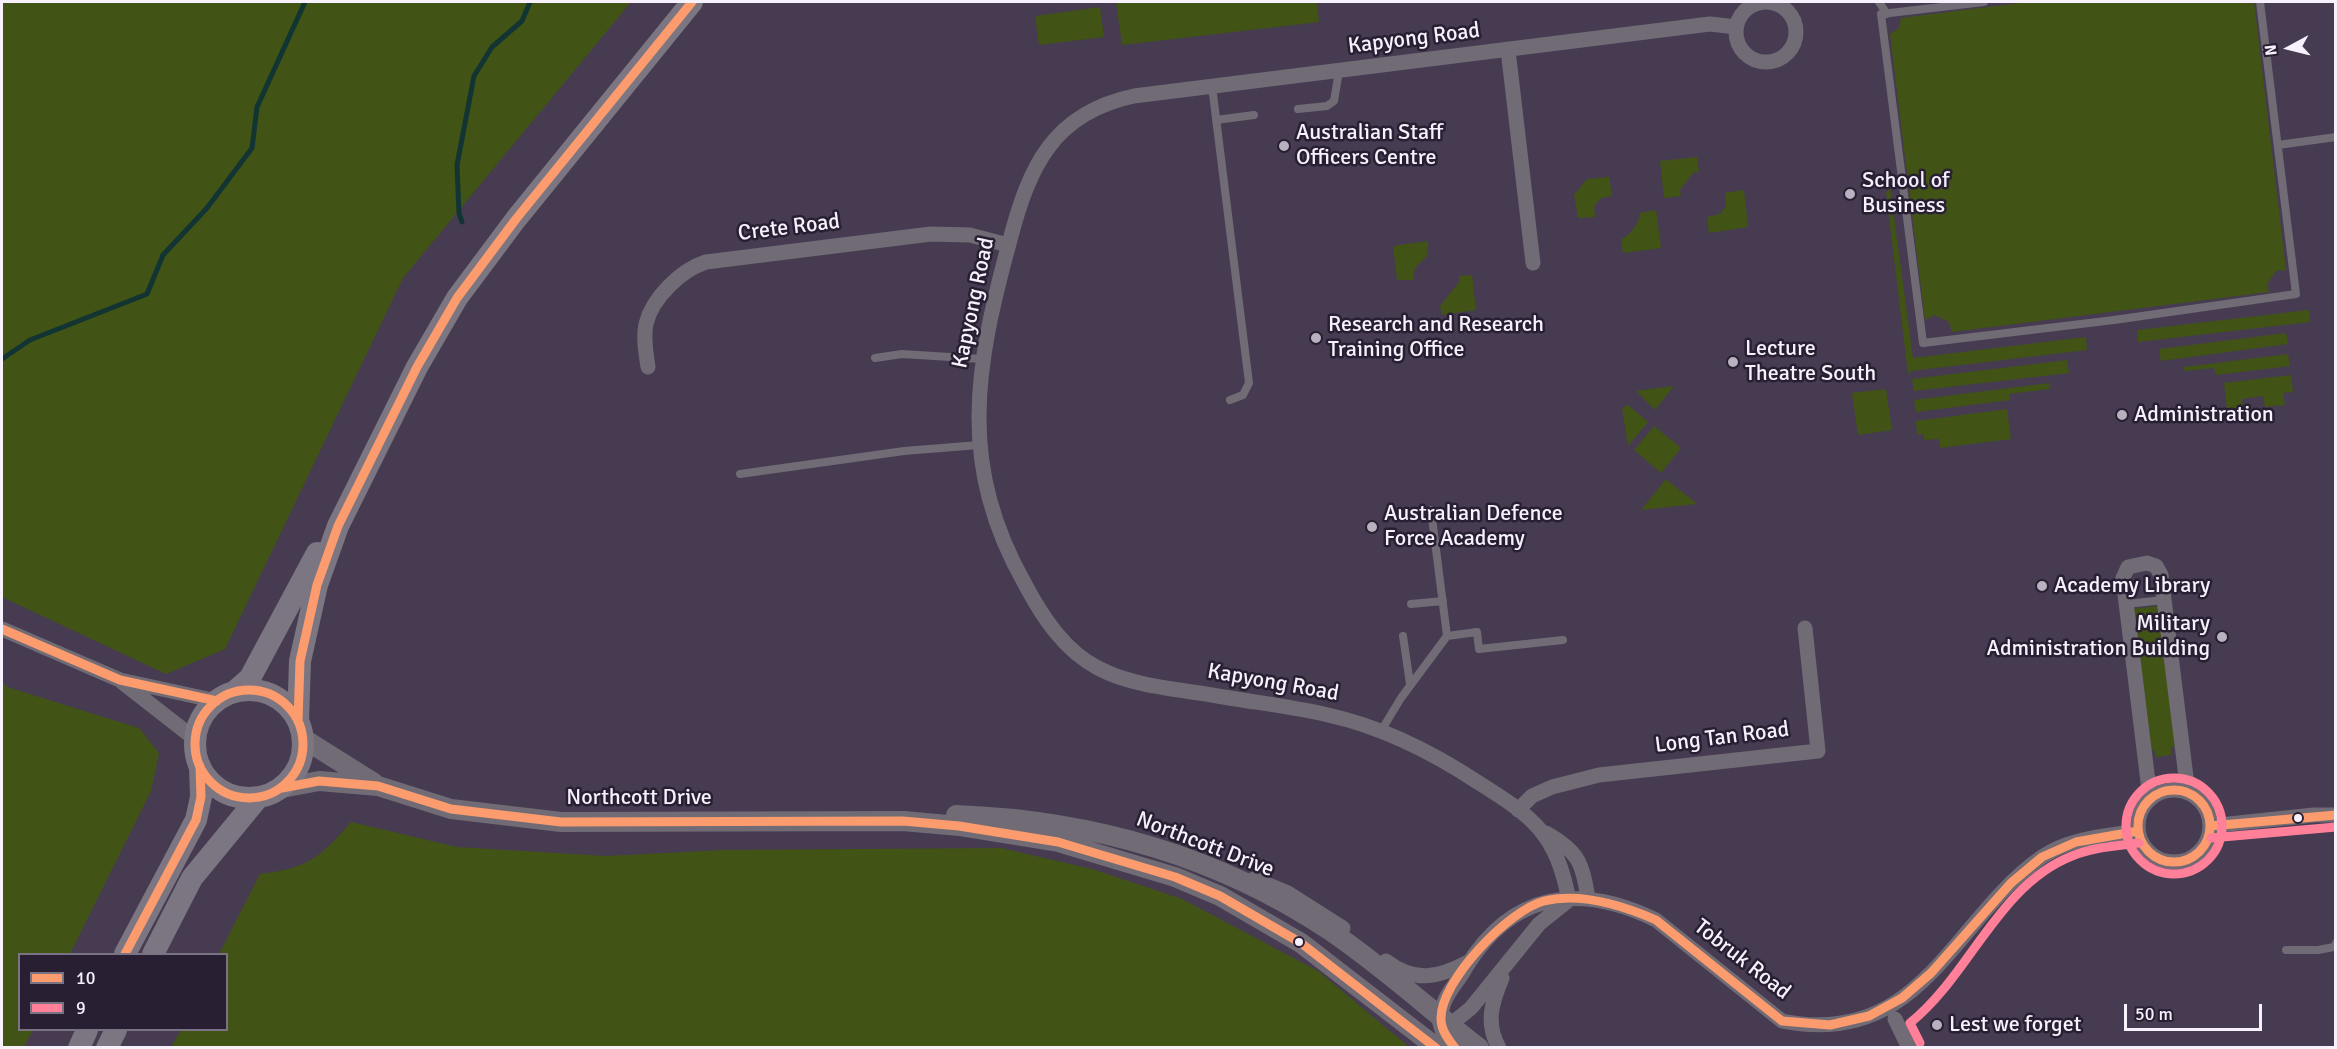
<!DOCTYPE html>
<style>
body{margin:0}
#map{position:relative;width:2337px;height:1049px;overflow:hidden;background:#463b51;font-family:Signika,sans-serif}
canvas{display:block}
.frame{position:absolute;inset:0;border:3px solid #f6f1fc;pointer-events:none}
.legend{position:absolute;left:18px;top:953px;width:210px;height:78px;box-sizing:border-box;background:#281f32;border:2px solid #7a7383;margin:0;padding:8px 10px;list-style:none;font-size:18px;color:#f6f1fc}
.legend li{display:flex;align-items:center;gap:12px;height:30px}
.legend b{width:30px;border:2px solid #7a7383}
.north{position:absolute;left:2259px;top:18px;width:60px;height:60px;-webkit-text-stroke:4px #281f32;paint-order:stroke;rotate:263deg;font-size:16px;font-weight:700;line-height:24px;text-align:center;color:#f6f1fc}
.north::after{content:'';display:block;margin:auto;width:21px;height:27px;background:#f6f1fc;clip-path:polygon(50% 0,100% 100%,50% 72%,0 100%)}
.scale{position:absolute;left:2124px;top:1004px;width:138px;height:27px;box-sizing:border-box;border:3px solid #f6f1fc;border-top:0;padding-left:8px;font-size:18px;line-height:21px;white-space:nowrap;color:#f6f1fc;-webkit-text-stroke:4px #281f32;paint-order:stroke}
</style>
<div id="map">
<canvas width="2337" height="1049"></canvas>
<div class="frame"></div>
<ul class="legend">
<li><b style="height:8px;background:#fc9b6d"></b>10</li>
<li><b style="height:8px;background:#ff8098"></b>9</li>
</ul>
<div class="north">N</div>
<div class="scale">50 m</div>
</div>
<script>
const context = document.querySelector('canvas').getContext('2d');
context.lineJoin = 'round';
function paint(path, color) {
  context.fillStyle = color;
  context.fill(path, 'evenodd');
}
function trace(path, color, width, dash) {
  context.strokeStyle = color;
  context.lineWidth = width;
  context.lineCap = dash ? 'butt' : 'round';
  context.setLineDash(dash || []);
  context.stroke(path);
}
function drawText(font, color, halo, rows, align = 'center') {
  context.font = font + ' Signika,sans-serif';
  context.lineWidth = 5;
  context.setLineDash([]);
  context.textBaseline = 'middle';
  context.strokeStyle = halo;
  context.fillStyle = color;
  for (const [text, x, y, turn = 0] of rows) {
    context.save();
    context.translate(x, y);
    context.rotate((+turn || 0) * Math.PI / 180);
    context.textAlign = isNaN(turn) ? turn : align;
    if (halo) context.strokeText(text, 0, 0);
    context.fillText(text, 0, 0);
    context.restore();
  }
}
paint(new Path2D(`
 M 2,2 L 631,2 L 403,278 L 225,649 L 166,674 L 2,597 Z
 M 1116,2 L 1317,2 L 1319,22 L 1122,45 Z
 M 2028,2 L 2254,2 L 2286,270 L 2276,271 L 2267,284 L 2269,292 L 1952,332 L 1949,322 L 1935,315 L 1925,320 L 1890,34 L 1899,28 L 1901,18 Z
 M 1100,7 L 1104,37 L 1039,45 L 1035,16 Z
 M 1697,157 L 1699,172 L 1694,172 L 1680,190 L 1681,196 L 1664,198 L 1660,161 Z
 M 1609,177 L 1612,196 L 1601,198 L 1594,206 L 1595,217 L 1578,218 L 1574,195 L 1587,179 Z
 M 1890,187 L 1913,358 L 2086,337 L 2087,350 L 1911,371 L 1908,374 L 1886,192 Z
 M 1744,190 L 1748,227 L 1709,233 L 1707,217 L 1720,214 L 1726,206 L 1725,193 Z
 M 1656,210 L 1661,248 L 1623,253 L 1621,239 C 1630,236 1640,222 1640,213 Z
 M 1428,241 L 1427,256 L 1415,268 L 1413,280 L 1397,280 L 1393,246 Z
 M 1472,275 L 1476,310 L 1442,315 L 1440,306 L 1459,282 L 1459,276 Z
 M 2309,310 L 2310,322 L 2138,342 L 2137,330 Z
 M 2286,333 L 2288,344 L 2161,361 L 2159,349 Z
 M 2288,354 L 2290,366 L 2216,375 L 2214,368 L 2184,371 L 2184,367 Z
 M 2067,360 L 2069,373 L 1914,391 L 1912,379 Z
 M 2291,375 L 2293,392 L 2283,393 L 2285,405 L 2265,407 L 2263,396 L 2242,399 L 2243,409 L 2227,411 L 2224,383 Z
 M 2049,383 L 2050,389 L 2009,394 L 2010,400 L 1916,412 L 1914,400 Z
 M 1674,386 L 1655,410 L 1636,391 Z
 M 1886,389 L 1892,430 L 1858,435 L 1852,393 Z
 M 1628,405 L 1648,422 L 1628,446 L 1622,408 Z
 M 2007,409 L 2011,439 L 1940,448 L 1939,439 L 1924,440 L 1923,434 L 1917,435 L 1916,421 Z
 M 1654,426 L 1681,448 L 1661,473 L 1634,450 Z
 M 1666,479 L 1697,504 L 1641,510 Z
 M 2159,606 L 2177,746 L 2171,747 L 2171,755 L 2156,757 L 2154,750 L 2149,750 L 2132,609 Z
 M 2,681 L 7,687 L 139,728 L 159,753 L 151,791 L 70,954 L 20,954 L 20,1030 L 33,1030 L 24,1047 L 2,1047 Z
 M 351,822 L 457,847 L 606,856 L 724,850 L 1001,848 L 1092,869 L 1182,899 L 1318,971 L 1409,1047 L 171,1047 L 181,1030 L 226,1030 L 226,954 L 219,954 L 260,874 C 308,868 320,858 351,822 Z`), '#415415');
trace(new Path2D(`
 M 462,222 L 459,213 L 457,165 L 474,76 L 492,47 L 522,21 L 530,2
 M 2,359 L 30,340 L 147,294 L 163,255 L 207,208 L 252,148 L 257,107 L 305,2`), '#123533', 5);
trace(new Path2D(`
 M 1879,2 L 1887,14
 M 1984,2 L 1881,14 L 1923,343 L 2114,320 L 2296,294 L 2260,2
 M 1212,86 L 1249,383 L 1243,395 L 1230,400
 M 1298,109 L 1327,106 L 1334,101 L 1339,71
 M 1216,120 L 1254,115
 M 2278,145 L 2336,137
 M 875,358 L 902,354 L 982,359
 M 740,474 L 904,451 L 979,445
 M 1431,510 L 1447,636
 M 1411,604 L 1443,601
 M 2126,604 L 2164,600
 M 1403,636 L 1410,684
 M 1381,731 L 1401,698 L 1447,636 L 1477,632 L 1479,649 L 1563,640
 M 2286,950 L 2318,950 L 2334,947 L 2336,943`), '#706b75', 8);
trace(new Path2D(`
 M1736 32a30 30 0 1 1 60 0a30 30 0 1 1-60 0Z
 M 1508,50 L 1533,263
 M 648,367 C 646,353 643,338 646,324 C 652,298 681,270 706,262 L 931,234 L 970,235 L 1008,245
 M 2,629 L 120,680 L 217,701
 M 122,682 L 195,739
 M2138 826a36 36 0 1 1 72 0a36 36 0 1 1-72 0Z
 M 2150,798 L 2123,578 L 2128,567 L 2147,563 L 2156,566 L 2161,575 L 2188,793
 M 1518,810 L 1532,796 L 1552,787 L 1599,775 L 1818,751 L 1805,628
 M 2210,826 L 2314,815 L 2336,815
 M 1546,833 C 1578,851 1583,863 1588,899
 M 1254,879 L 1288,893 L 1343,928
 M 1569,900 C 1556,834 1535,818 1479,783 C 1432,752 1383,727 1328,715 C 1290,706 1250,702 1212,695 C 1175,689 1132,686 1098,668 C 1065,651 1043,618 1026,586 C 957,465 975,368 1010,240 C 1029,167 1053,113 1134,96 L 1710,24 L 1736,27
 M 1386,961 C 1414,983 1438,978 1468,962
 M 1441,1017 C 1441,998 1456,985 1465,969 C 1512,891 1580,883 1656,920 L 1782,1021 C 1922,1049 1953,919 2042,857 C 2070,838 2105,836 2138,831
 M 1895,1019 L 1909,1048
 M 1450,1025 L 1471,1008 L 1539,924 L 1569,900
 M 1499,1048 C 1485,1023 1492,1002 1502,978`), '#706b75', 15);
trace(new Path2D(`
 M 304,739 L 374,783
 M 282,788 L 319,781 L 378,786 L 451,809 L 561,822 L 903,821 L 959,826 L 1058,842 L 1175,877 L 1220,896 L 1301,943 L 1437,1048
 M 956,815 C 1091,820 1216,855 1329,930 C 1381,965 1429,1009 1479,1048
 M 1441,1018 L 1447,1038 L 1455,1048`), '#706b75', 20);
trace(new Path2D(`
 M195 744a54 54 0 1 1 108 0a54 54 0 1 1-108 0Z
 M 234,692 L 250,678 L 317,553
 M 298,721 L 300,661 L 317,585 L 338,526 L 417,367 L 457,298 L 516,219 L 692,2
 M 125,954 L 196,820 L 201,797 L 200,766
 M 153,954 L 192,878 L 257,799
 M 79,1048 L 87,1030
 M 107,1048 L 116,1030`), '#7b7681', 22);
trace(new Path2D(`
 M 2,629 L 120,680 L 217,701
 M195 744a54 54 0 1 1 108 0a54 54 0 1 1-108 0Z
 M 298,721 L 300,661 L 317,585 L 338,526 L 417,367 L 457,298 L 516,219 L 692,2
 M 282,788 L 319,781 L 378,786 L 451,809 L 561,822 L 903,821 L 959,826 L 1058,842 L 1175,877 L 1220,896 L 1301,943 L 1436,1048
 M2138 826a36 36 0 1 1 72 0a36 36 0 1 1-72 0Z
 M 2210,826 L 2336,815
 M 125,954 L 196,820 L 201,797 L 200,766
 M 1455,1048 C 1448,1039 1441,1030 1441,1019 C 1440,981 1509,910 1544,901 C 1581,892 1622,905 1656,920 L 1782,1021 L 1830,1025 L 1869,1016 L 1902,998 L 1931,973 L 2011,883 L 2042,857 L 2076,842 L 2138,831`), '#fc9b6d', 9);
trace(new Path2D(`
 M2126 826a48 48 0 1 1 96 0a48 48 0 1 1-96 0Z
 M 2211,838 L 2336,827
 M 1920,1043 L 1910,1023 C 1970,975 1998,885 2072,856 C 2093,847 2117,846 2139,843`), '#ff8098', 9);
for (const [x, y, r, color] of [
 [1284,146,6,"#b8b1c0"],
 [1850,194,6,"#b8b1c0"],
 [1316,338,6,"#b8b1c0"],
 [1733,362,6,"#b8b1c0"],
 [2122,415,6,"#b8b1c0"],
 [1372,527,6,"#b8b1c0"],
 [2042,586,6,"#b8b1c0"],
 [2222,637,6,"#b8b1c0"],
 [2298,818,5,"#f6f1fc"],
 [1299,942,5,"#f6f1fc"],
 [1937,1025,6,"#b8b1c0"]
]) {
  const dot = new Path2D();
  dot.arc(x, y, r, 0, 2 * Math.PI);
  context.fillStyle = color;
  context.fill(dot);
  trace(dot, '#281f32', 2);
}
drawText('22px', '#f6f1fc', '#281f32', [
 ["Kapyong Road",1414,39,-7],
 ["Crete Road",789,228,-7],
 ["Kapyong Road",974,303,-78],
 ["Kapyong Road",1273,683,10],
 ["Long Tan Road",1722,738,-7],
 ["Northcott Drive",639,798],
 ["Northcott Drive",1205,845,21],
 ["Tobruk Road",1742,960,38]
]);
drawText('22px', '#f6f1fc', '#281f32', [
 ["Australian Staff",1296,133],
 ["Officers Centre",1296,158],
 ["School of",1862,181],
 ["Business",1862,206],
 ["Research and Research",1328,325],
 ["Training Office",1328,350],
 ["Lecture",1745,349],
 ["Theatre South",1745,374],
 ["Administration",2134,415],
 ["Australian Defence",1384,514],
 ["Force Academy",1384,539],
 ["Academy Library",2054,586],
 ["Military",2210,624,"right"],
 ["Administration Building",2210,649,"right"],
 ["Lest we forget",1949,1025]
], 'left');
</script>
